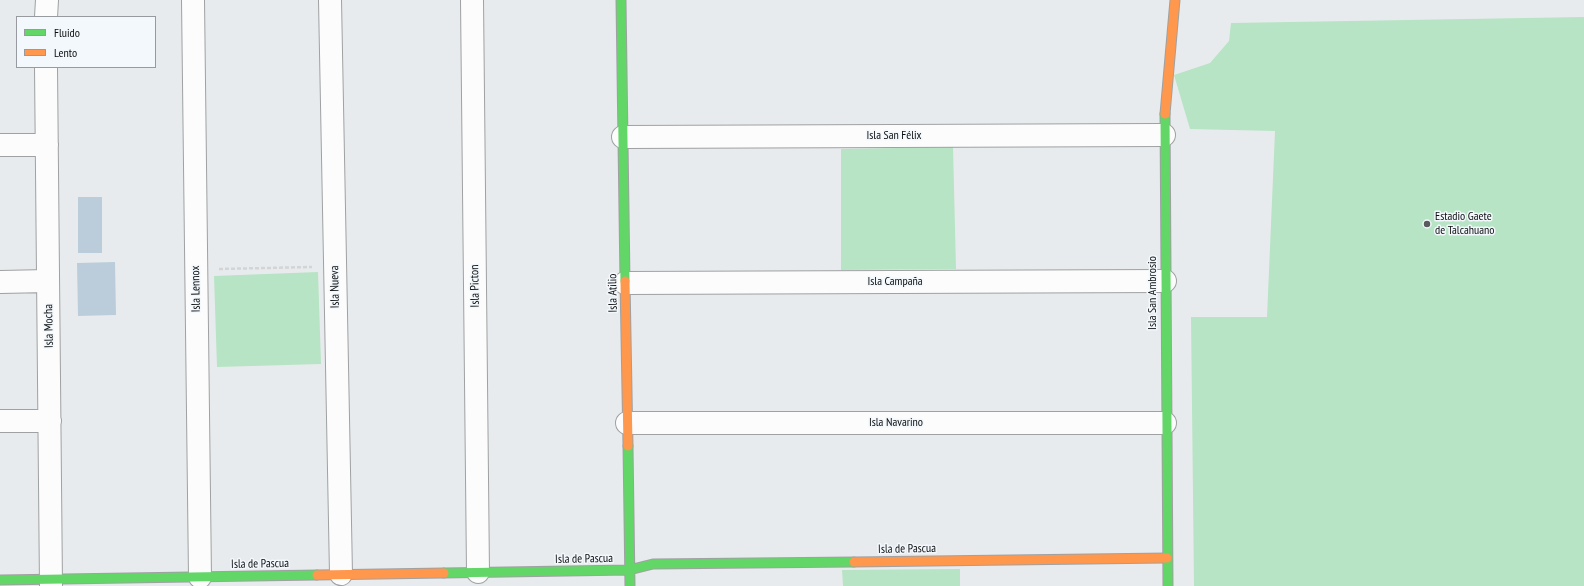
<!DOCTYPE html>
<meta charset="utf-8">
<style>
body{margin:0}
#map{position:relative;width:1584px;height:586px;overflow:hidden;background:#e8ebed;font-family:"PT Sans Narrow",sans-serif}
canvas{display:block}
.legend{position:absolute;left:16px;top:16px;width:140px;height:52px;box-sizing:border-box;background:#f3f8fd;border:1px solid #979a9e;margin:0;padding:5px 7px;list-style:none;font-size:12px;color:#0c0e0f}
.legend li{display:flex;align-items:center;gap:8px;height:20px}
.legend b{width:20px;border:1px solid #979a9e}
</style>
<div id="map">
<canvas width="1584" height="586"></canvas>
<ul class="legend">
<li><b style="height:5px;background:#63d668"></b>Fluido</li>
<li><b style="height:5px;background:#ff974d"></b>Lento</li>
</ul>
</div>
<script>
const context = document.querySelector('canvas').getContext('2d');
context.lineJoin = 'round';
function paint(path, color) {
  context.fillStyle = color;
  context.fill(path, 'evenodd');
}
function trace(path, color, width, dash) {
  context.strokeStyle = color;
  context.lineWidth = width;
  context.lineCap = dash ? 'butt' : 'round';
  context.setLineDash(dash || []);
  context.stroke(path);
}
function drawText(font, color, halo, rows, align = 'center') {
  context.font = font + ' "PT Sans Narrow",sans-serif';
  context.lineWidth = 3;
  context.setLineDash([]);
  context.textBaseline = 'middle';
  context.strokeStyle = halo;
  context.fillStyle = color;
  for (const [text, x, y, turn = 0] of rows) {
    context.save();
    context.translate(x, y);
    context.rotate((+turn || 0) * Math.PI / 180);
    context.textAlign = isNaN(turn) ? turn : align;
    if (halo) context.strokeText(text, 0, 0);
    context.fillText(text, 0, 0);
    context.restore();
  }
}
paint(new Path2D(`
 M 1584,17 L 1584,586 L 1194,586 L 1191,317 L 1267,317 L 1275,131 L 1190,129 L 1174,75 L 1210,63 L 1229,41 L 1231,23 Z
 M 953,147 L 956,269 L 841,270 L 841,149 Z
 M 318,272 L 321,364 L 217,367 L 214,276 Z
 M 960,569 L 960,586 L 843,586 L 842,570 Z`), '#b7e4c4');
paint(new Path2D(`
 M 78,197 L 102,197 L 102,253 L 78,253 Z
 M 115,262 L 116,315 L 78,316 L 77,263 Z`), '#bbcdda');
const street = new Path2D(`
 M 193,0 L 200,577
 M 330,0 L 341,574
 M 472,0 L 478,572
 M 46,17 L 47,0
 M 46,67 L 51,586
 M 623,137 L 1164,135
 M 0,145 L 47,145
 M 0,282 L 48,281
 M 625,283 L 1165,281
 M 0,421 L 50,421
 M 627,423 L 1165,423`);
const fast = new Path2D(`
 M 621,0 L 625,281
 M 1165,114 L 1168,586
 M 628,446 L 630,586
 M 444,573 L 629,570 L 653,564 L 854,562
 M 0,580 L 317,575`);
const slow = new Path2D(`
 M 1165,114 L 1175,0
 M 625,281 L 628,446
 M 854,562 L 1167,558
 M 317,575 L 444,573`);
trace(street, '#9fa1a2', 24);
trace(fast, '#9fa1a2', 11);
trace(slow, '#9fa1a2', 11);
trace(new Path2D(`
 M 219,269 L 312,267`), '#d4d4d4', 2.5, [4, 2]);
trace(street, '#fcfcfc', 22);
trace(fast, '#63d668', 9);
trace(slow, '#ff974d', 9);
for (const [x, y, r, color] of [
 [1427,224,4,"#595b5d"]
]) {
  const dot = new Path2D();
  dot.arc(x, y, r, 0, 2 * Math.PI);
  context.fillStyle = color;
  context.fill(dot);
  trace(dot, '#f3f8fd', 1.5);
}
drawText('12px', '#0c0e0f', '#f3f8fd', [
 ["Isla San Félix",894,136],
 ["Isla Campaña",895,282],
 ["Isla Picton",475,286,-91],
 ["Isla Nueva",335,287,-91],
 ["Isla Lennox",196,289,-91],
 ["Isla Atilio",613,293,-91],
 ["Isla San Ambrosio",1153,293,-90],
 ["Isla Mocha",49,326,-91],
 ["Isla Navarino",896,423],
 ["Isla de Pascua",907,549,-1],
 ["Isla de Pascua",584,559,-1],
 ["Isla de Pascua",260,564,-1]
]);
drawText('12px', '#0c0e0f', '#f3f8fd', [
 ["Estadio Gaete",1435,217],
 ["de Talcahuano",1435,231]
], 'left');
</script>
